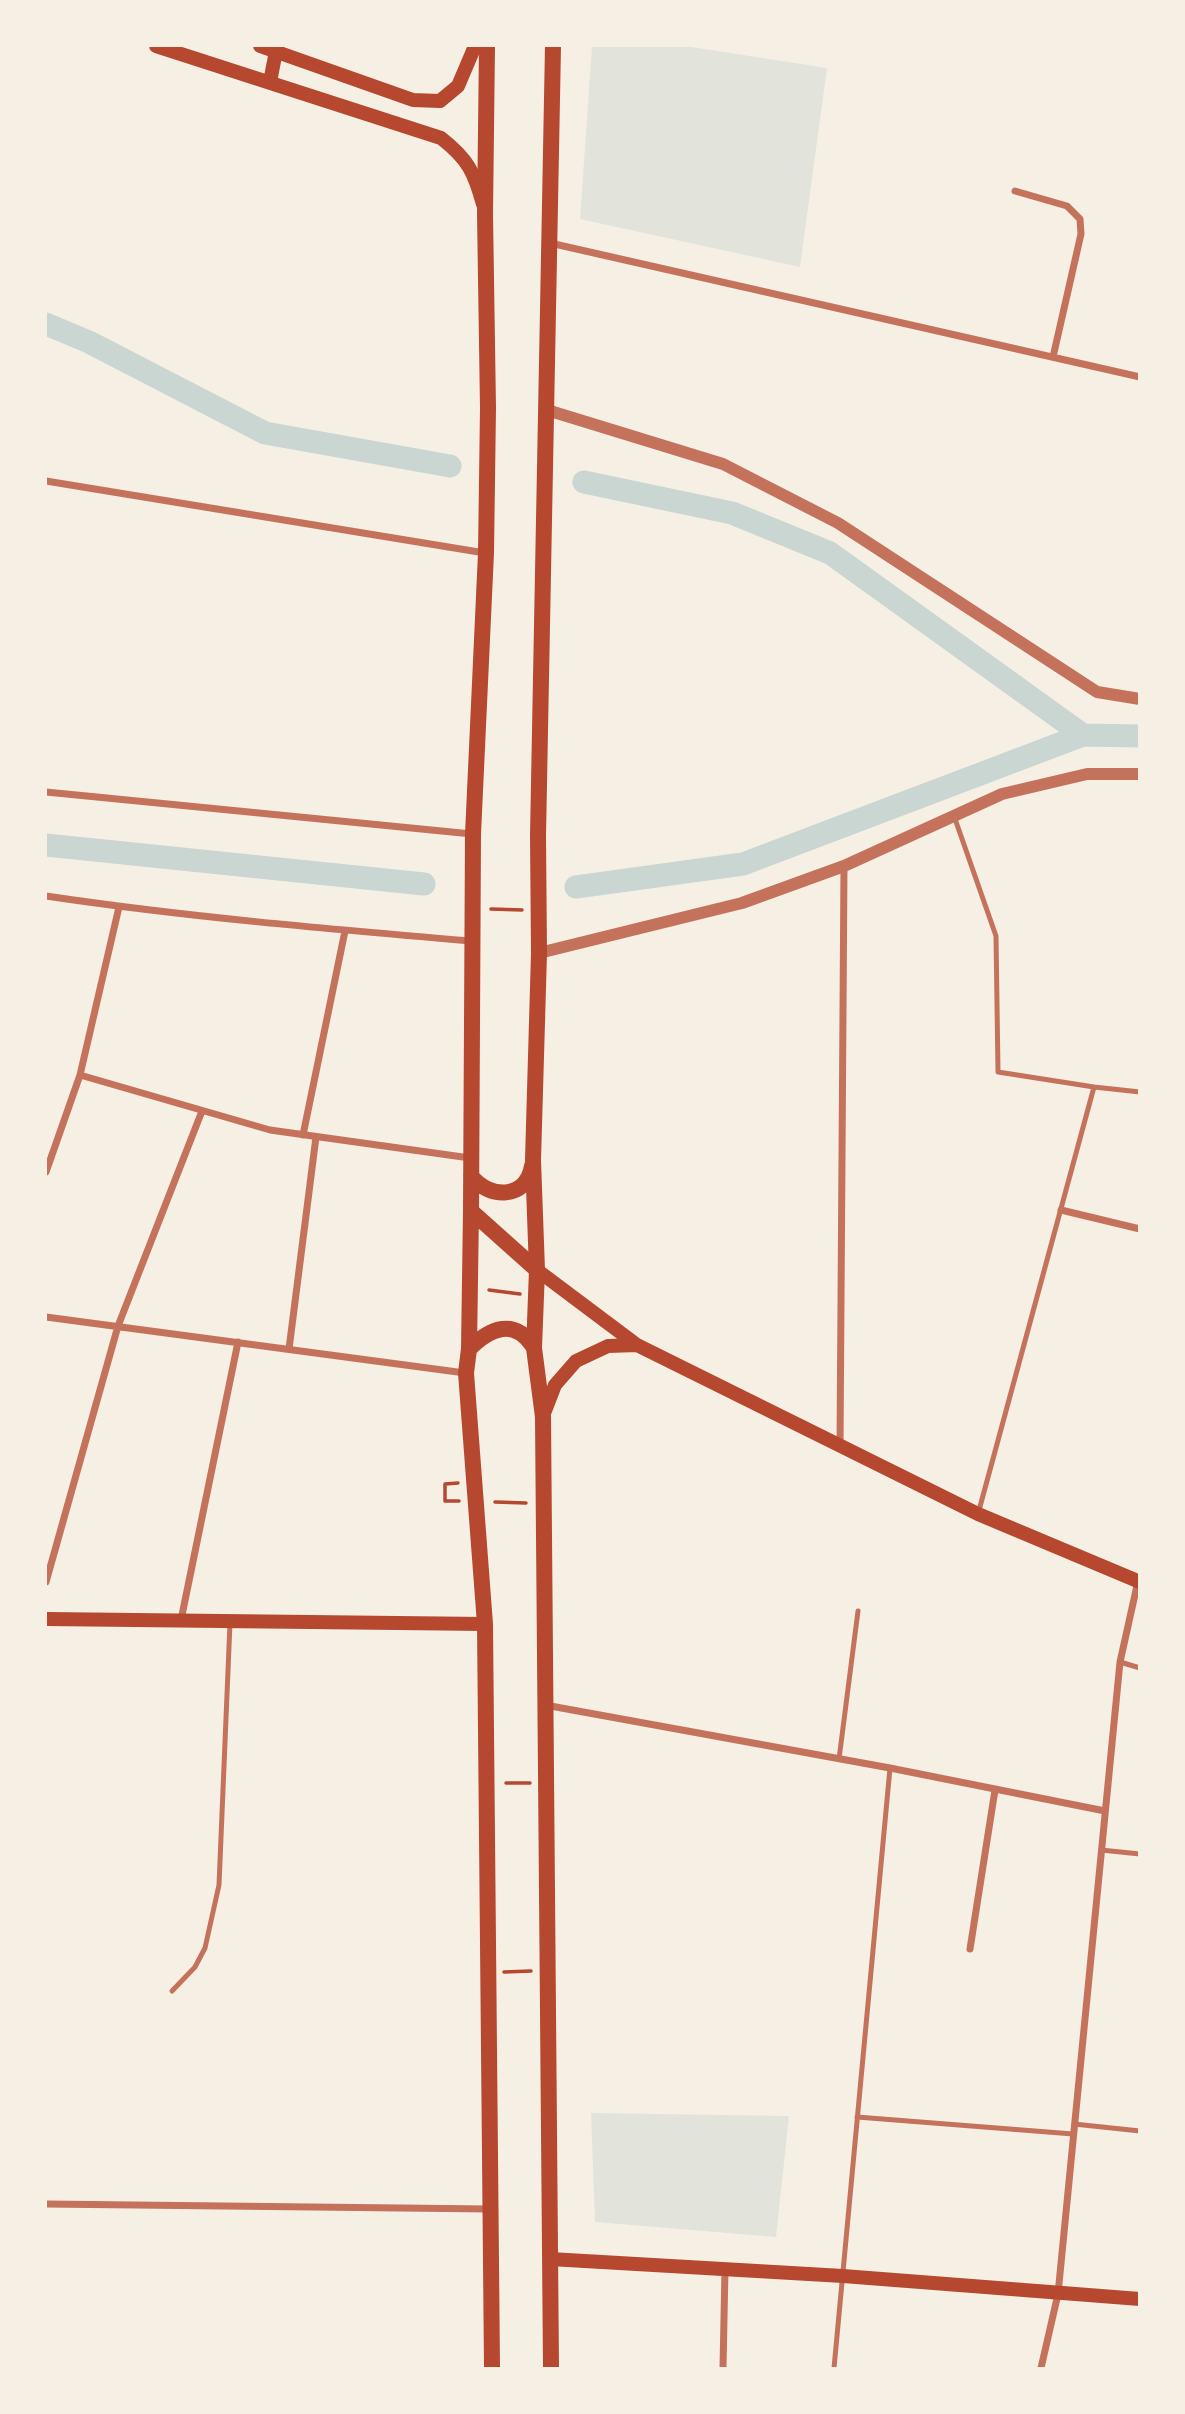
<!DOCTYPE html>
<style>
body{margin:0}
#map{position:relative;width:1185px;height:2414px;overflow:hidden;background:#f6efe4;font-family:"Fira Sans Condensed",sans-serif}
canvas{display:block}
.frame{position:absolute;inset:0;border:47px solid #f6efe4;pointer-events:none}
</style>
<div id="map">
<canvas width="1185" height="2414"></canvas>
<div class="frame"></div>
</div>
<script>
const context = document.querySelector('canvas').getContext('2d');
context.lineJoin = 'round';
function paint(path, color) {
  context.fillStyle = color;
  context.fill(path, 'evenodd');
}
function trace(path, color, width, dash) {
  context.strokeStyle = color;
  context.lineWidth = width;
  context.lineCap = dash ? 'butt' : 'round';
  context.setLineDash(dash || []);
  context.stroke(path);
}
paint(new Path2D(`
 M 592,46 L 685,46 L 827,68 L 800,267 L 580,219 Z
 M 591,2113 L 789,2116 L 776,2237 L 595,2222 Z`), '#e2e4dc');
trace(new Path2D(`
 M 46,324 L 89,342 L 265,433 L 450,466
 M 584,482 L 732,513 L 830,553 L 1083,735
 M 46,845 L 424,884
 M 576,887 L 743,864 L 1083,735 L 1140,736`), '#c9d6d2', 23);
trace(new Path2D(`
 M 491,909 L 522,910
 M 489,1290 L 520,1294
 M 458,1483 L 445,1484 L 445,1501 L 459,1501
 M 495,1502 L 526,1503
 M 506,1783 L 530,1783
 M 504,1972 L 531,1971`), '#b5482f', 3.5);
trace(new Path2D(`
 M 954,816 L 996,936 L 998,1072 L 1094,1087 L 1140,1092
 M 978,1514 L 1094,1087
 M 1120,1662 L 1140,1668
 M 839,1759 L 858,1611
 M 1101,1850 L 1140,1854
 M 172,1991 L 195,1967 L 205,1948 L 219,1885 L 230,1623
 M 857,2117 L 1073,2134
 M 1074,2124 L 1140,2131
 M 834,2368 L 890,1768`), '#c5725c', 5);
trace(new Path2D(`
 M 1015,191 L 1067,206 L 1080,219 L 1081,234 L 1053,357
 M 550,243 L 1140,377
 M 46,481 L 485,553
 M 46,792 L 472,834
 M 46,896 C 187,917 329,929 471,941
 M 80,1075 L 270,1130 L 470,1158
 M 303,1135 L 345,931
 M 46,1172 L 80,1075 L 119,907
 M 1061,1210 L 1140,1229
 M 46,1317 L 465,1373
 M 289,1349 L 316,1137
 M 840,1445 L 844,866
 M 46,1582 L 118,1326 L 202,1111
 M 181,1620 L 238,1342
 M 545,1705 L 890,1768 L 1105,1811
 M 970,1949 L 995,1790
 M 46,2204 L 489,2209
 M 723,2368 L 725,2269
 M 1041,2368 L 1058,2294 L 1120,1662 L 1138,1581`), '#c5725c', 7);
trace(new Path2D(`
 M 547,410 L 723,464 L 838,523 L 1097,692 L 1140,699
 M 539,953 L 742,903 L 844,866 L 1002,794 L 1087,774 L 1140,774`), '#c5725c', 12);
trace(new Path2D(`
 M 156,46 L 441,138 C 468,159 474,172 483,204
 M 260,46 L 413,100 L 440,101 L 458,86 L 475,46
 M 270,82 L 276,51
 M 537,1270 L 637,1345 L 978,1514 L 1140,1582
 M 543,1416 L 555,1385 L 576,1361 L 608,1346 L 637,1345
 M 46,1619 L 485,1624
 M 550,2259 L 843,2276 L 1140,2299`), '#b5482f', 14);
trace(new Path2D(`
 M 487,46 L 485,214 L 488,408 L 486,553 L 473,834 L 471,1211 L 469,1349 L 466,1373 L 485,1624 L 492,2368
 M 471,1176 C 489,1199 526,1200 532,1166
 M 471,1211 L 537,1270
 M 469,1349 C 490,1328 515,1317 534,1348
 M 551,2368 L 543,1417 L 534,1348 L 537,1270 L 533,1160 L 539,953 L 538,836 L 553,46`), '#b5482f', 16);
</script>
